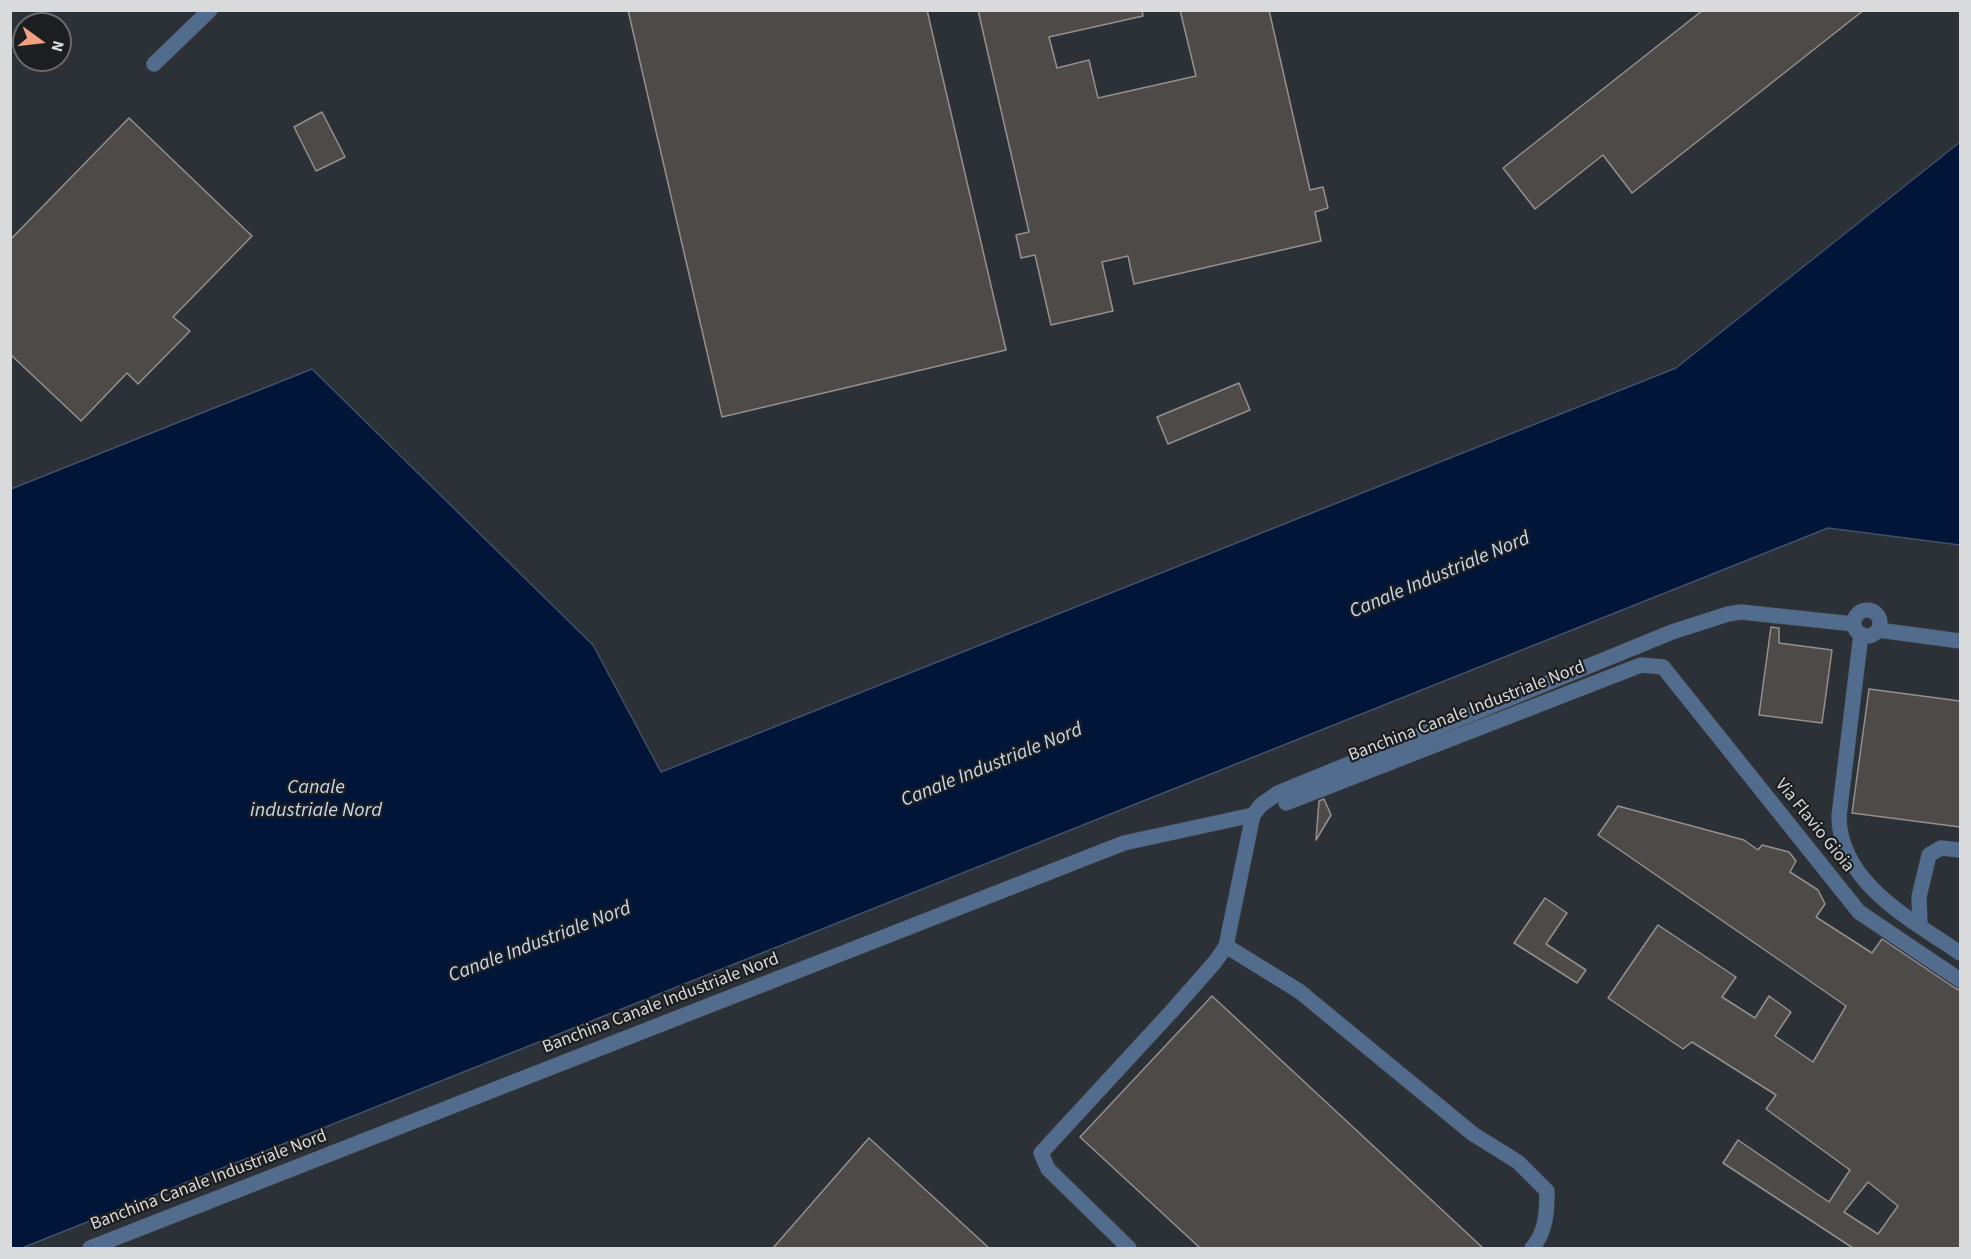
<!DOCTYPE html>
<style>
body{margin:0}
#map{position:relative;width:1971px;height:1259px;overflow:hidden;background:#26272a;font-family:"Source Sans 3",sans-serif}
canvas{display:block}
.frame{position:absolute;inset:0;border:12px solid #d9dadc;pointer-events:none}
.north{position:absolute;left:12px;top:12px;width:60px;height:60px;box-sizing:border-box;background:#1c1e20;border:2px solid #68696b;border-radius:50%;rotate:105deg;font-size:16px;font-weight:700;line-height:24px;text-align:center;color:#d9dadc}
.north::after{content:'';display:block;margin:auto;width:21px;height:27px;background:#f3a082;clip-path:polygon(50% 0,100% 100%,50% 72%,0 100%)}
</style>
<div id="map">
<canvas width="1971" height="1259"></canvas>
<div class="frame"></div>
<div class="north">N</div>
</div>
<script>
const context = document.querySelector('canvas').getContext('2d');
context.lineJoin = 'round';
function paint(path, color) {
  context.fillStyle = color;
  context.fill(path, 'evenodd');
}
function trace(path, color, width, dash) {
  context.strokeStyle = color;
  context.lineWidth = width;
  context.lineCap = dash ? 'butt' : 'round';
  context.setLineDash(dash || []);
  context.stroke(path);
}
function drawText(font, color, halo, rows, align = 'center') {
  context.font = font + ' "Source Sans 3",sans-serif';
  context.lineWidth = 4.5;
  context.setLineDash([]);
  context.textBaseline = 'middle';
  context.strokeStyle = halo;
  context.fillStyle = color;
  for (const [text, x, y, turn = 0] of rows) {
    context.save();
    context.translate(x, y);
    context.rotate((+turn || 0) * Math.PI / 180);
    context.textAlign = isNaN(turn) ? turn : align;
    if (halo) context.strokeText(text, 0, 0);
    context.fillText(text, 0, 0);
    context.restore();
  }
}
paint(new Path2D(`
 M 11,11 L 1960,11 L 1960,142 L 1676,368 L 660,772 L 593,645 L 312,369 L 11,489 ZM 24,24 L 60,24 L 60,60 L 24,60 Z
 M 1828,528 L 1960,545 L 1960,1248 L 22,1248 Z`), '#2c3037');
const water = new Path2D(`
 M 1960,142 L 1960,545 L 1828,528 L 22,1248 L 11,1248 L 11,489 L 312,369 L 593,645 L 661,772 L 1676,368 Z`);
paint(water, '#001538');
trace(water, '#415069', 1.5);
const building = new Path2D(`
 M 628,10 L 927,10 L 1006,350 L 722,417 Z
 M 978,10 L 1142,10 L 1143,16 L 1049,37 L 1057,68 L 1089,60 L 1098,98 L 1196,76 L 1180,10 L 1269,10 L 1310,190 L 1323,187 L 1328,208 L 1315,212 L 1321,241 L 1134,284 L 1128,256 L 1102,262 L 1113,311 L 1051,325 L 1035,255 L 1021,258 L 1016,235 L 1029,232 Z
 M 1703,10 L 1864,10 L 1632,193 L 1603,155 L 1535,209 L 1503,168 Z
 M 322,112 L 345,157 L 316,171 L 294,127 Z
 M 129,118 L 252,236 L 173,317 L 190,331 L 138,384 L 127,373 L 81,421 L 10,354 L 10,240 Z
 M 1239,383 L 1250,410 L 1168,444 L 1157,417 Z
 M 1771,627 L 1779,628 L 1779,643 L 1832,650 L 1822,723 L 1759,715 Z
 M 1869,689 L 1960,701 L 1960,827 L 1852,813 Z
 M 1324,799 L 1331,815 L 1316,840 L 1319,801 Z
 M 1618,806 L 1744,840 L 1758,850 L 1762,845 L 1789,852 L 1796,861 L 1790,872 L 1818,890 L 1825,904 L 1816,917 L 1872,953 L 1882,939 L 1955,988 L 1960,990 L 1960,1248 L 1853,1248 L 1723,1163 L 1738,1140 L 1829,1202 L 1850,1170 L 1766,1109 L 1776,1095 L 1692,1042 L 1683,1049 L 1608,998 L 1658,925 L 1736,977 L 1722,997 L 1755,1018 L 1769,996 L 1791,1012 L 1775,1036 L 1813,1062 L 1846,1006 L 1598,835 ZM 1868,1182 L 1898,1206 L 1878,1234 L 1844,1212 Z
 M 1545,898 L 1567,913 L 1546,944 L 1586,970 L 1577,983 L 1514,943 Z
 M 1212,996 L 1483,1248 L 1200,1248 L 1080,1137 Z
 M 869,1138 L 989,1248 L 773,1248 Z`);
paint(building, '#4d4a48');
trace(building, '#94908f', 1.5);
const minor = new Path2D(`
 M 154,64 L 210,10
 M1854 623a13 13 0 1 1 26 0a13 13 0 1 1-26 0Z
 M 1878,630 L 1960,641
 M 1861,634 L 1839,816 C 1839,883 1912,920 1960,953
 M 1286,803 L 1641,665 L 1663,667 L 1859,912 L 1960,980
 M 1920,926 L 1919,897 L 1929,855 L 1941,848 L 1960,850
 M 1226,946 L 1253,815 L 1261,805 L 1278,793 L 1672,632 L 1728,614 L 1741,612 L 1854,624
 M 90,1248 L 1124,843 L 1253,815
 M 1129,1248 L 1048,1169 L 1041,1153 L 1171,1012 L 1215,962 L 1226,946 L 1299,991 L 1473,1134 L 1518,1162 L 1547,1191 C 1547,1211 1546,1233 1532,1248`);
trace(minor, '#434446', 16);
trace(minor, '#526c8d', 15);
drawText('18px', '#d9dadc', '#1c1e20', [
 ["Banchina Canale Industriale Nord",1467,712,-21],
 ["Via Flavio Gioia",1814,826,51],
 ["Banchina Canale Industriale Nord",661,1004,-21],
 ["Banchina Canale Industriale Nord",209,1181,-21]
]);
drawText('italic 20px', '#c4d8f2', '#1c1e20', [
 ["Canale Industriale Nord",1440,576,-23],
 ["Canale Industriale Nord",992,766,-22],
 ["Canale",316,789],
 ["industriale Nord",316,812],
 ["Canale Industriale Nord",540,943,-21]
]);
</script>
